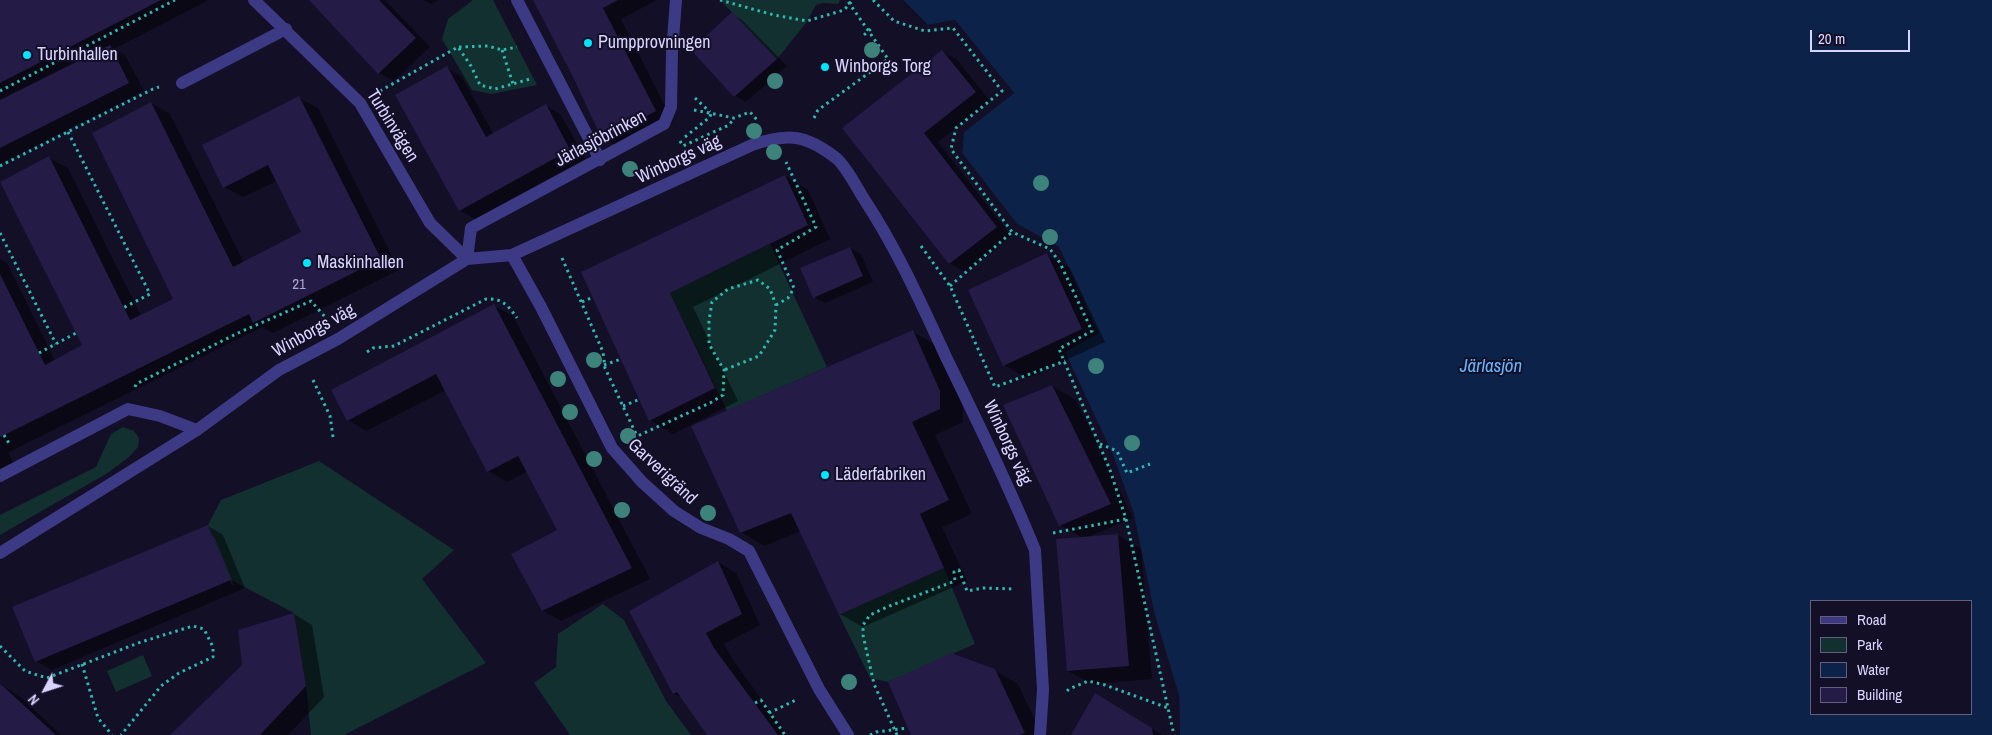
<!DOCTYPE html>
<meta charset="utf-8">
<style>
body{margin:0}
#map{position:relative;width:1992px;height:735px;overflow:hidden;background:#130f26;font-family:"Archivo Narrow",sans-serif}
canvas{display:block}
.legend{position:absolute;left:1810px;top:600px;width:162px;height:115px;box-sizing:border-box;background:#130f26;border:1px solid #625e7d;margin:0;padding:6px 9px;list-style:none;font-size:15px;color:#d9d4ff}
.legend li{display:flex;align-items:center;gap:10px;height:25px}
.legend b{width:25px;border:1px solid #625e7d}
.north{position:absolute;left:20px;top:665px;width:50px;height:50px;-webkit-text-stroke:4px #130f26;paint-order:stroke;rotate:230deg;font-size:14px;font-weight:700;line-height:20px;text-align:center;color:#d9d4ff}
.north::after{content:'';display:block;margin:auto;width:18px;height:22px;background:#d9d4ff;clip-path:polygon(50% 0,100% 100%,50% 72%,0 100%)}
.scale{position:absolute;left:1810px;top:30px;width:100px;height:22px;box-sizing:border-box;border:2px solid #d9d4ff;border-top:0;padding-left:6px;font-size:15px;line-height:18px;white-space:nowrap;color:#d9d4ff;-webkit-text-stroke:4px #130f26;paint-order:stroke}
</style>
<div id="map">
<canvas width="1992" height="735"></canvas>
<ul class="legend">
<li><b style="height:6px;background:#3d3a85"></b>Road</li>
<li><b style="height:14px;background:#12302f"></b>Park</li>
<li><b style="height:14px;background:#0c2248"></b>Water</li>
<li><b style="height:14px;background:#241b47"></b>Building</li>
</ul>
<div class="north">N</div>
<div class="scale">20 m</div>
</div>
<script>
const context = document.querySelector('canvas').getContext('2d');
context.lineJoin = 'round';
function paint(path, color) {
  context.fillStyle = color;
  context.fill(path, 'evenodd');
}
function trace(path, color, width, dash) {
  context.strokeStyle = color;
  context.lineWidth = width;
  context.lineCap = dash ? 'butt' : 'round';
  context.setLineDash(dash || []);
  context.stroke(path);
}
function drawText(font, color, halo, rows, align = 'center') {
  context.font = font + ' "Archivo Narrow",sans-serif';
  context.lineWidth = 4;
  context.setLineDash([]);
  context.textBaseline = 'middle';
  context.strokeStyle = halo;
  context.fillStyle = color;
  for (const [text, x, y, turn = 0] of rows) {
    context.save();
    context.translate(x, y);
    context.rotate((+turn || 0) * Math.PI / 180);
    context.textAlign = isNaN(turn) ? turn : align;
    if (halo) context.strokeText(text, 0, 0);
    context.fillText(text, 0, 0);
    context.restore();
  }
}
paint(new Path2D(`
 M 473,0 L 493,0 L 537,85 L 491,94 L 472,90 L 442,39 L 448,19 Z
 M 720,0 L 840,0 L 838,4 L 823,3 L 816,5 L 806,23 L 777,59 Z
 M 770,244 L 827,367 L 727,411 L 670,293 Z
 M 123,427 L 134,431 L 139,438 L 138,447 L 129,457 L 106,474 L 0,535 L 0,515 L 96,467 L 111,434 Z
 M 319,461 L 454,550 L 422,579 L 486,663 L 344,735 L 311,735 L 306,686 L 294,613 L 231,580 L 208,525 L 221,500 Z
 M 944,568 L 975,644 L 888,682 L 870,678 L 839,615 Z
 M 603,604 L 624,620 L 666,701 L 691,735 L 570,735 L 534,683 L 556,667 L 558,634 Z
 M 143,655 L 152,676 L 116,692 L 107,671 Z`), '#12302f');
paint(new Path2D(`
 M 903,0 L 1992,0 L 1992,735 L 1180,735 L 1179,696 L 1155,616 L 1133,511 L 1112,453 L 1065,352 L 1098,333 L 1059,247 L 1017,224 L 962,153 L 964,132 L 1014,93 L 955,20 L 928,25 ZM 1811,601 L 1971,601 L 1971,714 L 1811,714 Z`), '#0c2248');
paint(new Path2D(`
 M 901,0 L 903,0 L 928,25 L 955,20 L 1014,93 L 964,132 L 962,153 L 1017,224 L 1059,247 L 1098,333 L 1065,352 L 1112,453 L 1133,511 L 1155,616 L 1179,696 L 1180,735 L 1178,735 L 1176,728 L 1177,696 L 1152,617 L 1131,512 L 1110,454 L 1062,352 L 1063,350 L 1095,332 L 1057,249 L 1015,226 L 959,154 L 962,130 L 1010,93 L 954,23 L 927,27 Z`), '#130f26');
paint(new Path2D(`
 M 0,0 L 209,0 L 114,49 L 125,55 L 144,91 L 0,164 Z
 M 311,0 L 385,0 L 430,47 L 394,81 L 379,73 Z
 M 423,0 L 439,0 L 431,4 Z
 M 534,0 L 657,0 L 621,19 L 673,122 L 621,149 L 603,138 L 574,77 Z
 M 732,14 L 742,20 L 787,66 L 746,102 L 735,96 L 692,51 Z
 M 942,51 L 957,60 L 990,101 L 938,142 L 1011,236 L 965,272 L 950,264 L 844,128 Z
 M 447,68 L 462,77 L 494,135 L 546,106 L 561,115 L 585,159 L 475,219 L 460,210 Z
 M 299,98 L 318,108 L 399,270 L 273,333 L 262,327 L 23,445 L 8,453 L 15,466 L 0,473 L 0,259 L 7,263 L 55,361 L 84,346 L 49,158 L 68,168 L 141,316 L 174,299 L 151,103 L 170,114 L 244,263 L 302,232 L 277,181 L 243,197 L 224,187 Z
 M 785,176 L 808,190 L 830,239 L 693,307 L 738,401 L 673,434 L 650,420 L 583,273 Z
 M 850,248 L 861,254 L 873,282 L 825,303 L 814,297 Z
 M 1047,255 L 1070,268 L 1105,342 L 1027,378 L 1004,365 Z
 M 494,306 L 513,316 L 650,579 L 561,621 L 542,610 L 559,530 L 528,471 L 507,482 L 488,471 L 446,390 L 366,431 L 348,420 Z
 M 913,332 L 936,345 L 963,405 L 963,422 L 935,435 L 972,514 L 942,527 L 967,581 L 863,627 L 840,614 L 801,531 L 764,546 L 741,532 Z
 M 1052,386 L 1076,400 L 1133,518 L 1085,538 L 1118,535 L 1141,549 L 1152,679 L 1092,684 L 1068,671 L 1083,538 L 1060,525 Z
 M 208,526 L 223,535 L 245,588 L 52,670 L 36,661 ZM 212,537 L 214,537 L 234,585 L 232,586 Z
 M 718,562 L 736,573 L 760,625 L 724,644 L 733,660 L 787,735 L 709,735 L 684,699 L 673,693 Z
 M 294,614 L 312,625 L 324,697 L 288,735 L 172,735 Z
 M 994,670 L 1018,684 L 1042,735 L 913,735 Z
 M 0,684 L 23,699 L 61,735 L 0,735 Z
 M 1119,708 L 1162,735 L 1072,735 Z`), '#0007');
paint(new Path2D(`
 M 0,0 L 161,0 L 0,83 Z
 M 309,0 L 379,0 L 416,38 L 378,74 Z
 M 533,0 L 618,0 L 603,8 L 656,111 L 602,139 L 573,77 Z
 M 732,12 L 777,59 L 734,97 L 691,50 Z
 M 110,45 L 129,83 L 0,148 L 0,100 Z
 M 942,50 L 976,92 L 924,133 L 997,227 L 949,264 L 842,128 Z
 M 447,66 L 486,137 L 546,104 L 570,150 L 459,211 L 395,95 Z
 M 299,96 L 381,259 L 253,323 L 249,314 L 0,437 L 0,274 L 45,365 L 82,345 L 0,182 L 49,156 L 130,320 L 173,299 L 92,133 L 151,102 L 233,267 L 301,232 L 268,165 L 223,188 L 202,145 Z
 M 785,175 L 808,225 L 670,293 L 715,388 L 649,421 L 581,272 Z
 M 850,247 L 863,276 L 813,298 L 800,268 Z
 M 1047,253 L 1082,329 L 1003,366 L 968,290 Z
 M 494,304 L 632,568 L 542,611 L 511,554 L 557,530 L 518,456 L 487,472 L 436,374 L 347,421 L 331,390 Z
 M 913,330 L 940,391 L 940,409 L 912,422 L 949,500 L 920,514 L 944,568 L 839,615 L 791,513 L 740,533 L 691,426 Z
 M 1052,385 L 1111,504 L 1059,526 L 1003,405 Z
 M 208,525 L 231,580 L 35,662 L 12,607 Z
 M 1118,534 L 1129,666 L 1067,671 L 1056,539 Z
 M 718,561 L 742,614 L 706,633 L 714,648 L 778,735 L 707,735 L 677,692 L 673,694 L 629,611 Z
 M 294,613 L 306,686 L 260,735 L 170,735 L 242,665 L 238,630 Z
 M 951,653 L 995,669 L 1025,733 L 1020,735 L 911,735 L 888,682 Z
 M 0,684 L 4,687 L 56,735 L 0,735 Z
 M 1095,693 L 1152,728 L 1153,735 L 1071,735 Z`), '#241b47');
trace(new Path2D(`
 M 720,0 L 774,15 L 807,21 L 844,10 L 853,0
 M 873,0 L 894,21 L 925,31 L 953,28 L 1002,91 L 956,128 L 951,149 L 1012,232 L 1050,249 L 1060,263 L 1092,331 L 1059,349 L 1110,470 L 1126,519 L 1174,735
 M 864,35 L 873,27
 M 459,47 L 488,46 L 502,50 L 517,47
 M 502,50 L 513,84
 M 0,91 L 175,0
 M 380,91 L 458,47 L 471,66 L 480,85 L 495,89 L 530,79
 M 695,98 L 710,112
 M 694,110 L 734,118 L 750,112 L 757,120
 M 814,118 L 818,110 L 888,59 L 847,0
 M 68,132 L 150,294 L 123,308
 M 685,137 L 710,117 L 711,113
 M 680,141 L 683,146 L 729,125 L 734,118
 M 0,166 L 153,89 L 159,87
 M 0,233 L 56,344
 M 921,246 L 950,286 L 995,387 L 1065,361
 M 562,258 L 603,352 L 605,368 L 637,436
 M 950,286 L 1012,232
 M 582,302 L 593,297
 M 776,305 L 788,298 L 794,288 L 777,250 L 816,227 L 786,162
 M 367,352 L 373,348 L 394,346 L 486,299 C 502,298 508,305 517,318
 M 39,353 L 76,333
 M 604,365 L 621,359
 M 313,380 L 330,416 L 333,437
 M 135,387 L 136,384 L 238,333 L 311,301 L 326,318
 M 623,406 L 640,399
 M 4,435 L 10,445
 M 633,438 L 710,403 L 723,395 L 724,370 L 709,344 L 709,321 L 712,302 L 728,289 L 758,280 L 770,289 L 776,305 L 775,330 L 759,356 L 724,370
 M 1100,444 L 1117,451 L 1127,473 L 1150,464
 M 1053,533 L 1126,519
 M 0,646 L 25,671 L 47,678 L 141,642 L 193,626 L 204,629 L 213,647 L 213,657 L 179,673 L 161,686 L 121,735
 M 82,664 L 98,718 L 112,735
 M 1067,691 L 1069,689 L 1088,681 L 1105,685 L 1168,708
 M 755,703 L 761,700 L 785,735
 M 769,713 L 798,699
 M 870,735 L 876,732 L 908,728
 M 897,735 L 874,684 L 863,635 L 863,625 L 870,615 L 887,607 L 955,581 L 954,572 L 959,570 L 967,591 L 983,588 L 1014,589`), '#2fb8b0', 3, [2.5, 4]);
trace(new Path2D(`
 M 182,83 L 286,29
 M 0,476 L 128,409 L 160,416 L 197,430`), '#3d3a85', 12);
trace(new Path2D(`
 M 254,0 L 360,103 L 430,223 L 467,259
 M 517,0 L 600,160
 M 512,255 L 541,307 L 612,448 L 642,482 L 674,511 L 701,528 L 729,539 L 749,551 L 819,689 L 848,735
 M 467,259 L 471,228 L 664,124 L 671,107 L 672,52 L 676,0
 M 0,553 L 197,430 L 279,370 L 338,339 L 467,259 L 512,255 L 752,145 C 788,133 805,134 836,158 C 846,166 857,188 864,199 C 897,249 921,303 946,357 C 977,421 1008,484 1035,550 L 1043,690 L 1040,735`), '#3d3a85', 12);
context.fillStyle = '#3d827b';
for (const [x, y] of [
 [872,50],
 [775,81],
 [754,131],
 [774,152],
 [630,169],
 [1041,183],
 [1050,237],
 [594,360],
 [1096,366],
 [558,379],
 [570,412],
 [628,436],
 [1132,443],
 [594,459],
 [622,510],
 [708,513],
 [849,682]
]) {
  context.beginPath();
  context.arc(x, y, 8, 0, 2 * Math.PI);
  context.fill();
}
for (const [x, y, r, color] of [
 [588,43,5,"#00e5ff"],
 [27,55,5,"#00e5ff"],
 [825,67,5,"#00e5ff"],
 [307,263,5,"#00e5ff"],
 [825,475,5,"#00e5ff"]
]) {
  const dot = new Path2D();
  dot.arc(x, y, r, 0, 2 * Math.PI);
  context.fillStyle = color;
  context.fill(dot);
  trace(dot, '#130f26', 2);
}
drawText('15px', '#aca6d1', null, [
 ["21",299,285]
]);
drawText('18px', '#d9d4ff', '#130f26', [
 ["Pumpprovningen",598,43],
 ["Turbinhallen",37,55],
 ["Winborgs Torg",835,67],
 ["Maskinhallen",317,263],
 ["Läderfabriken",835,475]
], 'left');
drawText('18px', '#d9d4ff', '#130f26', [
 ["Turbinvägen",392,126,58],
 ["Järlasjöbrinken",601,139,-28],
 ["Winborgs väg",679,160,-25],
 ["Winborgs väg",314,331,-29],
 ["Winborgs väg",1007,443,65],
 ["Garverigränd",662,472,43]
]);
drawText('italic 19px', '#62b6ff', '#130f26', [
 ["Järlasjön",1491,367]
]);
</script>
